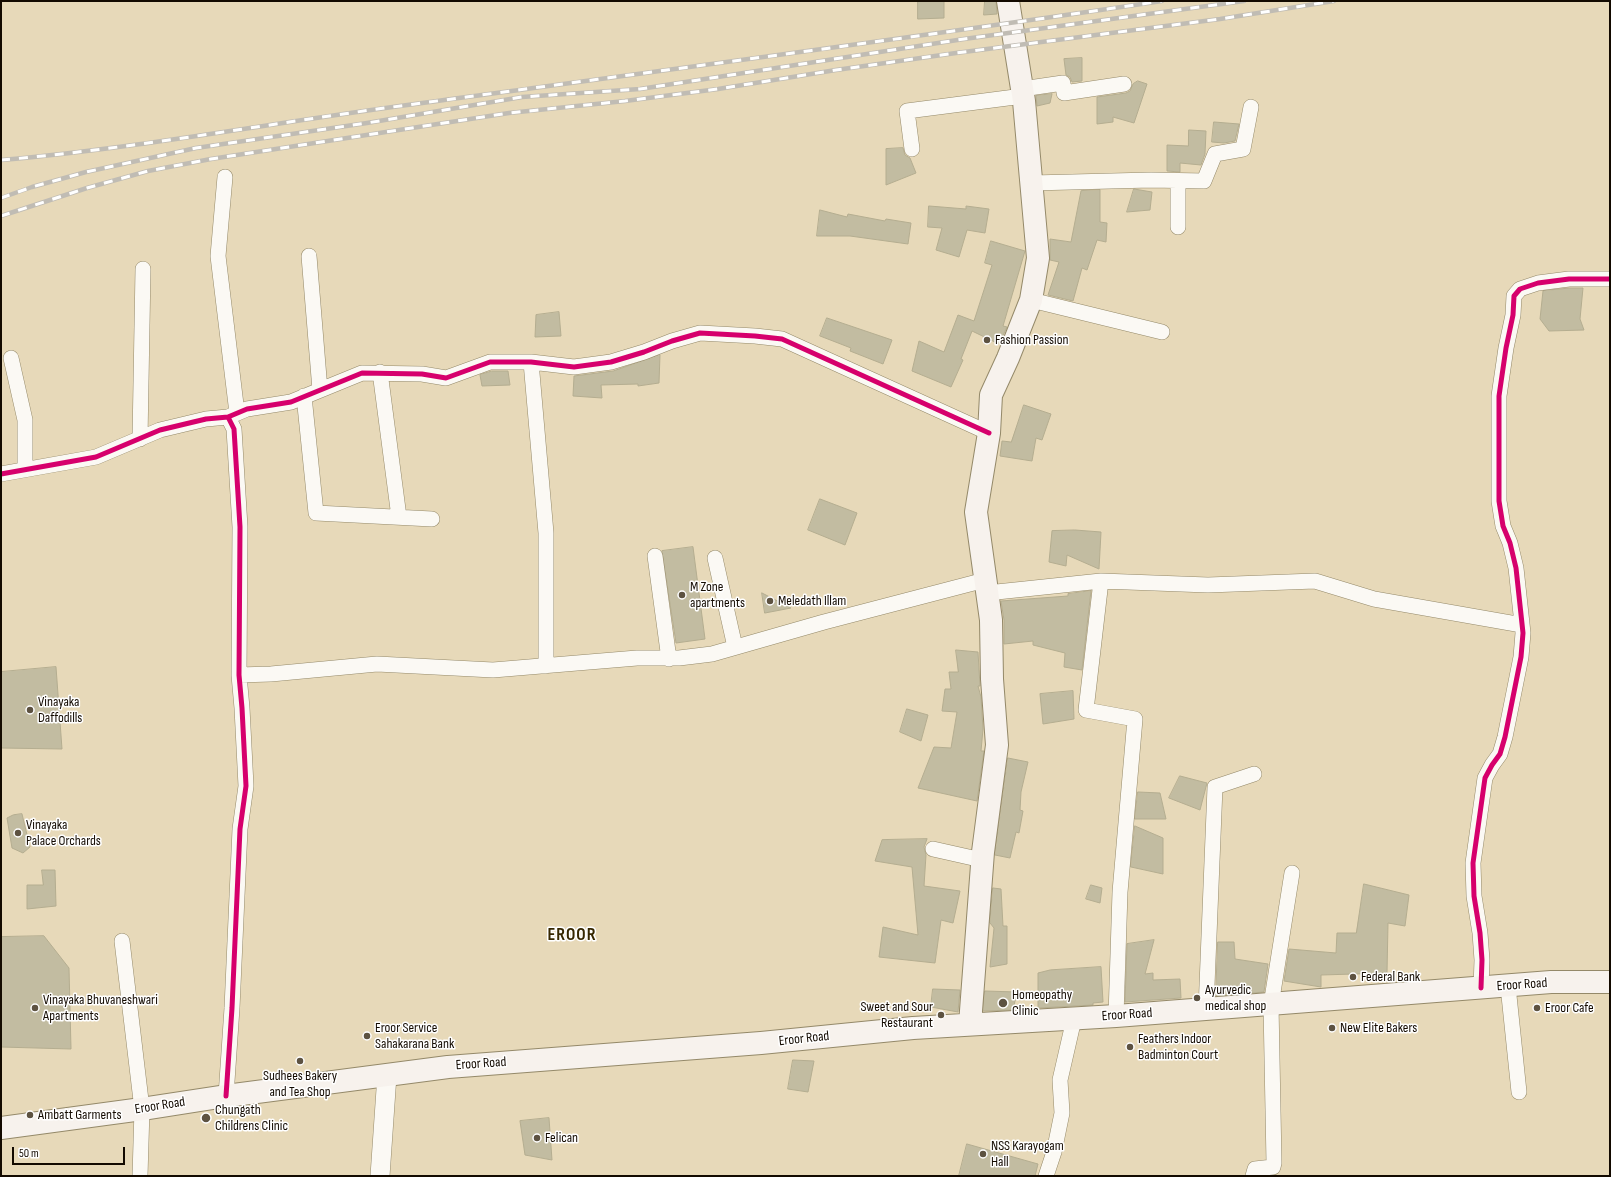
<!DOCTYPE html>
<style>
body{margin:0}
#map{position:relative;width:1611px;height:1177px;overflow:hidden;background:#e7d9b9;font-family:"Sofia Sans Condensed",sans-serif}
canvas{display:block}
.frame{position:absolute;inset:0;border:2px solid #130a00;pointer-events:none}
.scale{position:absolute;left:12px;top:1147px;width:113px;height:18px;box-sizing:border-box;border:2px solid #130a00;border-top:0;padding-left:5px;font-size:12px;line-height:14px;white-space:nowrap;color:#130a00;-webkit-text-stroke:3px #fff;paint-order:stroke}
</style>
<div id="map">
<canvas width="1611" height="1177"></canvas>
<div class="frame"></div>
<div class="scale">50 m</div>
</div>
<script>
const context = document.querySelector('canvas').getContext('2d');
context.lineJoin = 'round';
function paint(path, color) {
  context.fillStyle = color;
  context.fill(path, 'evenodd');
}
function trace(path, color, width, dash) {
  context.strokeStyle = color;
  context.lineWidth = width;
  context.lineCap = dash ? 'butt' : 'round';
  context.setLineDash(dash || []);
  context.stroke(path);
}
function drawText(font, color, halo, rows, align = 'center') {
  context.font = font + ' "Sofia Sans Condensed",sans-serif';
  context.lineWidth = 3;
  context.setLineDash([]);
  context.textBaseline = 'middle';
  context.strokeStyle = halo;
  context.fillStyle = color;
  for (const [text, x, y, turn = 0] of rows) {
    context.save();
    context.translate(x, y);
    context.rotate((+turn || 0) * Math.PI / 180);
    context.textAlign = isNaN(turn) ? turn : align;
    if (halo) context.strokeText(text, 0, 0);
    context.fillText(text, 0, 0);
    context.restore();
  }
}
const building = new Path2D(`
 M 918,1 L 944,1 L 944,18 L 918,19 Z
 M 985,1 L 996,1 L 997,14 L 984,15 Z
 M 1082,58 L 1082,81 L 1072,82 L 1070,77 L 1066,75 L 1064,59 Z
 M 1138,81 L 1147,84 L 1134,123 L 1113,117 L 1113,122 L 1097,124 L 1097,97 L 1126,93 L 1130,91 L 1133,84 Z
 M 1052,94 L 1050,103 L 1037,106 L 1036,96 Z
 M 1214,122 L 1239,124 L 1235,141 L 1224,143 L 1212,142 Z
 M 1189,130 L 1206,131 L 1205,154 L 1201,165 L 1180,163 L 1180,172 L 1167,171 L 1167,145 L 1188,146 Z
 M 903,148 L 905,155 L 910,158 L 916,173 L 886,185 L 886,149 Z
 M 1134,189 L 1152,192 L 1150,210 L 1127,212 Z
 M 1100,190 L 1100,222 L 1107,223 L 1106,242 L 1097,240 L 1087,270 L 1082,268 L 1073,301 L 1048,295 L 1059,262 L 1050,260 L 1050,239 L 1071,242 L 1081,191 Z
 M 929,206 L 966,209 L 966,206 L 989,209 L 985,233 L 967,230 L 959,257 L 936,250 L 942,228 L 928,227 Z
 M 820,210 L 847,217 L 848,214 L 885,221 L 886,219 L 911,223 L 908,244 L 850,236 L 817,236 Z
 M 991,241 L 1025,251 L 1003,326 L 1007,327 L 999,344 L 972,331 L 961,359 L 963,360 L 951,387 L 912,371 L 919,341 L 944,352 L 958,315 L 974,321 L 992,265 L 985,263 Z
 M 1570,288 L 1583,288 L 1580,319 L 1584,330 L 1549,331 L 1540,319 L 1543,291 Z
 M 559,312 L 561,336 L 535,337 L 536,315 Z
 M 827,318 L 892,340 L 883,364 L 850,351 L 851,348 L 820,336 Z
 M 660,355 L 659,383 L 638,386 L 638,384 L 601,385 L 602,398 L 573,396 L 574,376 L 613,371 Z
 M 492,371 L 508,371 L 510,385 L 482,386 L 480,375 Z
 M 1024,405 L 1051,414 L 1042,440 L 1036,438 L 1032,461 L 1000,456 L 1002,441 L 1011,442 Z
 M 820,499 L 857,513 L 845,545 L 808,530 Z
 M 1075,530 L 1101,532 L 1099,569 L 1067,555 L 1066,566 L 1049,562 L 1052,531 Z
 M 693,547 L 705,639 L 676,643 L 662,551 Z
 M 1091,591 L 1082,670 L 1064,667 L 1065,653 L 1033,645 L 1033,641 L 1004,644 L 1004,620 L 1001,601 L 1068,596 L 1068,594 Z
 M 762,593 L 791,608 L 765,613 Z
 M 956,650 L 978,652 L 980,686 L 978,686 L 981,697 L 983,729 L 981,751 L 984,751 L 977,801 L 918,788 L 934,747 L 951,748 L 957,712 L 942,711 L 945,689 L 951,689 L 949,672 L 958,672 Z
 M 56,667 L 62,749 L 1,748 L 1,672 Z
 M 1073,691 L 1074,719 L 1043,724 L 1040,694 Z
 M 907,709 L 928,715 L 921,741 L 900,732 Z
 M 1008,758 L 1028,762 L 1021,792 L 1020,810 L 1023,811 L 1019,833 L 1016,832 L 1010,858 L 995,855 Z
 M 1180,776 L 1207,783 L 1200,810 L 1169,798 Z
 M 1138,792 L 1160,793 L 1166,819 L 1135,819 Z
 M 22,814 L 30,847 L 23,853 L 12,848 L 7,818 L 13,815 Z
 M 1135,826 L 1163,838 L 1163,874 L 1131,867 Z
 M 927,839 L 924,847 L 926,855 L 924,886 L 960,891 L 953,923 L 941,920 L 935,963 L 879,957 L 883,927 L 918,935 L 912,867 L 875,861 L 882,840 Z
 M 42,870 L 55,870 L 56,906 L 27,909 L 27,885 L 43,885 Z
 M 1364,884 L 1409,895 L 1405,926 L 1388,923 L 1387,973 L 1321,975 L 1321,987 L 1284,981 L 1289,949 L 1336,953 L 1337,933 L 1356,933 Z
 M 1091,885 L 1102,888 L 1100,903 L 1086,899 Z
 M 993,888 L 1001,889 L 1003,926 L 1007,926 L 1007,964 L 990,967 L 994,928 L 990,923 Z
 M 44,936 L 69,968 L 71,1049 L 1,1047 L 1,937 Z
 M 1154,940 L 1145,974 L 1153,973 L 1153,980 L 1180,979 L 1181,998 L 1125,1002 L 1127,944 Z
 M 1218,942 L 1234,942 L 1235,959 L 1268,964 L 1264,992 L 1216,996 Z
 M 1101,967 L 1103,1002 L 1093,1003 L 1093,1005 L 1038,1008 L 1038,973 L 1050,970 Z
 M 933,989 L 960,990 L 958,1012 L 931,1007 Z
 M 985,991 L 1017,992 L 1013,1010 L 983,1011 Z
 M 793,1060 L 814,1061 L 808,1092 L 788,1089 Z
 M 549,1118 L 552,1160 L 525,1155 L 520,1121 Z
 M 967,1144 L 1038,1164 L 1035,1176 L 959,1176 Z`);
paint(building, '#c2bca1');
trace(building, '#b4ad90', 1);
const minor = new Path2D(`
 M 1022,89 L 1063,83 L 1064,93 L 1124,84
 M 912,149 L 907,111 L 1023,96
 M 225,177 L 218,256 L 237,413
 M 1178,181 L 1178,227
 M 1032,183 L 1151,180 L 1204,181 L 1215,154 L 1243,149 L 1251,107
 M 309,256 L 320,390
 M 1031,300 L 1162,332
 M 11,358 L 25,420 L 25,469
 M 531,362 L 546,533 L 546,666
 M 380,372 L 399,517
 M 304,396 L 316,513 L 432,519
 M 228,417 L 247,409 L 291,402 L 362,373 L 422,374 L 446,378 L 490,362 L 531,362 L 574,367 L 611,362 L 644,352 L 672,341 L 700,333 L 755,336 L 782,339 L 989,433
 M 140,439 L 143,269
 M 1,474 L 96,457 L 160,430 L 206,419 L 228,417 L 234,429 L 240,527 L 239,675 L 242,708 L 246,786 L 240,829 L 232,1008 L 226,1096
 M 655,556 L 669,659
 M 715,558 L 735,647
 M 1101,581 L 1208,585 L 1315,581 L 1374,599 L 1522,625
 M 987,593 L 1101,581 L 1086,710 L 1135,719 L 1120,892 L 1116,1016
 M 239,675 L 271,674 L 377,664 L 493,670 L 637,658 L 679,658 L 712,654 L 824,622 L 985,580
 M 933,849 L 982,860
 M 122,941 L 142,1109 L 140,1176
 M 1508,986 L 1519,1092
 M 1481,988 L 1482,960 L 1480,933 L 1474,896 L 1473,863 L 1485,778 L 1492,765 L 1500,754 L 1505,737 L 1521,657 L 1523,633 L 1516,568 L 1510,543 L 1503,526 L 1499,501 L 1499,396 L 1506,348 L 1513,315 L 1514,296 L 1520,289 L 1538,283 L 1569,279 L 1610,279
 M 1206,1010 L 1215,787 L 1254,774
 M 1046,1176 L 1054,1152 L 1062,1113 L 1060,1080 L 1074,1019
 M 1253,1176 L 1255,1169 L 1273,1167 L 1274,1163 L 1271,1005 L 1292,873`);
const tertiary = new Path2D(`
 M 380,1176 L 387,1075`);
const secondary = new Path2D(`
 M 970,1024 L 983,852 L 997,745 L 992,679 L 991,620 L 976,512 L 989,433 L 991,395 L 1008,358 L 1031,300 L 1038,258 L 1024,101 L 1008,1
 M 1,1128 L 142,1109 L 226,1096 L 448,1067 L 761,1043 L 913,1028 L 1116,1016 L 1551,982 L 1610,982`);
trace(minor, '#948969', 16);
trace(tertiary, '#948969', 20);
trace(secondary, '#948969', 24);
trace(minor, '#fbf9f4', 15);
trace(tertiary, '#fbf9f4', 19);
trace(secondary, '#f7f2ed', 22);
const rail = new Path2D(`
 M 1,160 C 140,148 277,122 415,104 C 664,70 913,38 1162,1
 M 1,198 L 32,187 L 86,172 L 196,148 L 367,123 L 522,97 L 640,89 L 964,39 L 1244,1
 M 1,216 L 87,188 L 148,171 L 211,159 L 509,113 L 625,101 L 718,89 L 836,70 L 956,53 L 1220,19 L 1334,1`);
trace(rail, '#c0bcb4', 4.5);
trace(rail, '#fff', 3, [9]);
trace(new Path2D(`
 M 228,417 L 247,409 L 291,402 L 362,373 L 422,374 L 446,378 L 490,362 L 531,362 L 574,367 L 611,362 L 644,352 L 672,341 L 700,333 L 755,336 L 782,339 L 989,433
 M 1,474 L 96,457 L 160,430 L 206,419 L 228,417 L 234,429 L 240,527 L 239,675 L 242,708 L 246,786 L 240,829 L 232,1008 L 226,1096
 M 1481,988 L 1482,960 L 1480,933 L 1474,896 L 1473,863 L 1485,778 L 1492,765 L 1500,754 L 1505,737 L 1521,657 L 1523,633 L 1516,568 L 1510,543 L 1503,526 L 1499,501 L 1499,396 L 1506,348 L 1513,315 L 1514,296 L 1520,289 L 1538,283 L 1569,279 L 1610,279`), '#d6006c', 5);
for (const [x, y, r, color] of [
 [987,340,4,"#5d5241"],
 [682,595,4,"#5d5241"],
 [770,601,4,"#5d5241"],
 [30,710,4,"#5d5241"],
 [18,833,4,"#5d5241"],
 [1353,977,4,"#5d5241"],
 [1197,998,4,"#5d5241"],
 [1003,1003,5,"#5d5241"],
 [35,1008,4,"#5d5241"],
 [1537,1008,4,"#5d5241"],
 [941,1015,4,"#5d5241"],
 [1332,1028,4,"#5d5241"],
 [367,1036,4,"#5d5241"],
 [1130,1047,4,"#5d5241"],
 [300,1061,4,"#5d5241"],
 [30,1115,4,"#5d5241"],
 [206,1118,5,"#5d5241"],
 [537,1138,4,"#5d5241"],
 [983,1154,4,"#5d5241"]
]) {
  const dot = new Path2D();
  dot.arc(x, y, r, 0, 2 * Math.PI);
  context.fillStyle = color;
  context.fill(dot);
  trace(dot, '#fff', 1.5);
}
drawText('14px', '#130a00', '#fff', [
 ["Fashion Passion",995,340],
 ["M Zone",690,587],
 ["apartments",690,603],
 ["Meledath Illam",778,601],
 ["Vinayaka",38,702],
 ["Daffodills",38,718],
 ["Vinayaka",26,825],
 ["Palace Orchards",26,841],
 ["Federal Bank",1361,977],
 ["Ayurvedic",1205,990],
 ["medical shop",1205,1006],
 ["Homeopathy",1012,995],
 ["Clinic",1012,1011],
 ["Vinayaka Bhuvaneshwari",43,1000],
 ["Apartments",43,1016],
 ["Sweet and Sour",933,1007,"right"],
 ["Restaurant",933,1023,"right"],
 ["Eroor Cafe",1545,1008],
 ["Eroor Service",375,1028],
 ["Sahakarana Bank",375,1044],
 ["New Elite Bakers",1340,1028],
 ["Feathers Indoor",1138,1039],
 ["Badminton Court",1138,1055],
 ["Sudhees Bakery",300,1076,"center"],
 ["and Tea Shop",300,1092,"center"],
 ["Chungath",215,1110],
 ["Childrens Clinic",215,1126],
 ["Ambatt Garments",38,1115],
 ["Felican",545,1138],
 ["NSS Karayogam",991,1146],
 ["Hall",991,1162]
], 'left');
drawText('14px', '#130a00', '#fff', [
 ["Eroor Road",1522,985,-4],
 ["Eroor Road",1127,1015,-4],
 ["Eroor Road",804,1039,-6],
 ["Eroor Road",481,1064,-4],
 ["Eroor Road",160,1106,-9]
]);
context.letterSpacing = '1px';
drawText('bold 18px', '#362700', '#fff', [
 ["EROOR",572,935]
]);
context.letterSpacing = '0px';
</script>
